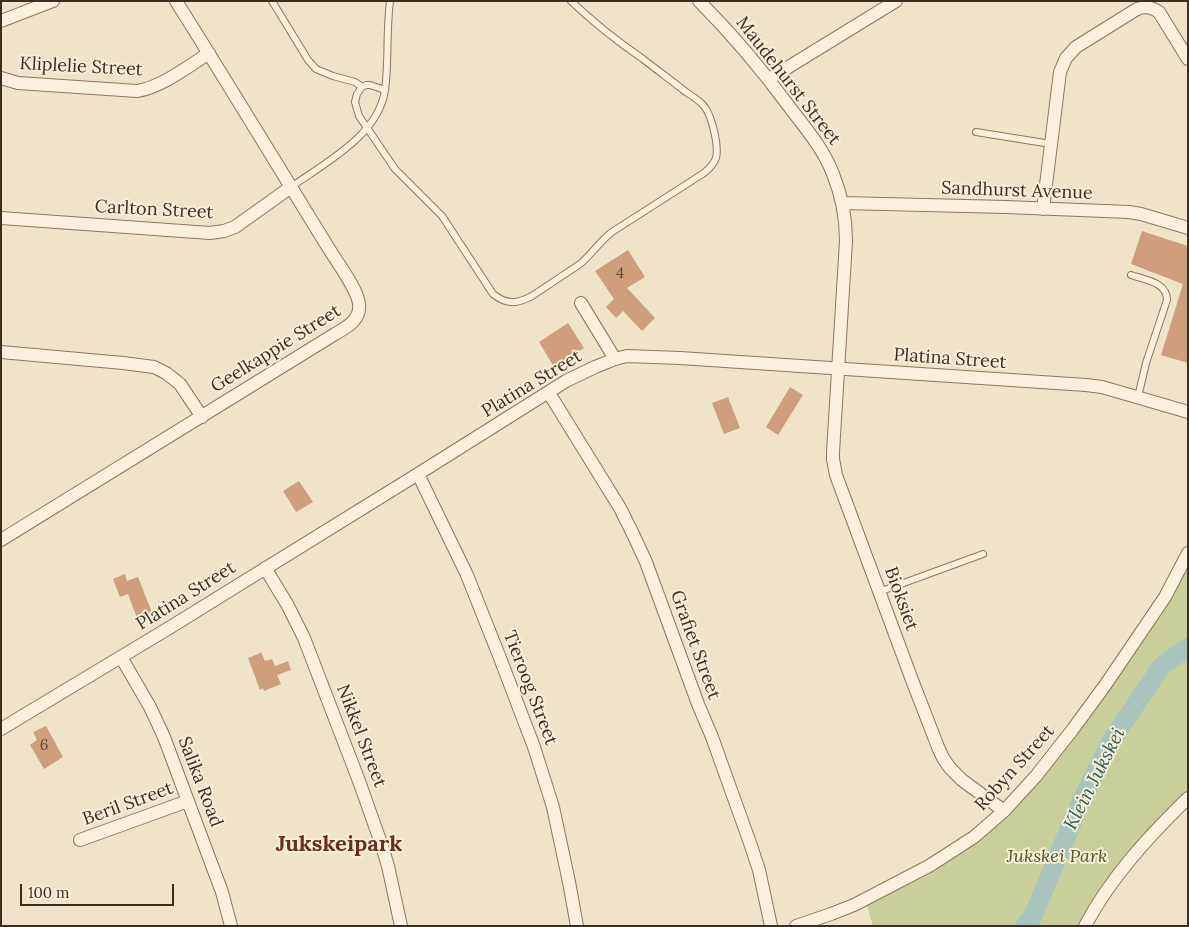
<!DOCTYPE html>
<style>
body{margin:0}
#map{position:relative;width:1189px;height:927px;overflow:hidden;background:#f0e4c8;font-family:Lora,serif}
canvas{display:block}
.frame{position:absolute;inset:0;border:2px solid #3d2e20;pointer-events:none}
.scale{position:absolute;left:20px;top:884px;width:154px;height:22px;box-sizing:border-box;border:2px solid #3d2e20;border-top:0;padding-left:6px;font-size:15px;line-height:18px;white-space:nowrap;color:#3d2e20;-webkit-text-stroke:4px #f7eed8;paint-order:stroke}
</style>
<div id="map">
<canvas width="1189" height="927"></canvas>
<div class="frame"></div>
<div class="scale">100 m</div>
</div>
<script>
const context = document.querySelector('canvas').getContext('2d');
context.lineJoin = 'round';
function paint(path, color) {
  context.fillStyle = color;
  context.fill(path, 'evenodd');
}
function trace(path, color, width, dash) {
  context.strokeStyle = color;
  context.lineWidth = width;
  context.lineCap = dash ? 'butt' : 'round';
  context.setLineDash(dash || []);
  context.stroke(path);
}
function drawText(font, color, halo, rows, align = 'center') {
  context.font = font + ' Lora,serif';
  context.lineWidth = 4;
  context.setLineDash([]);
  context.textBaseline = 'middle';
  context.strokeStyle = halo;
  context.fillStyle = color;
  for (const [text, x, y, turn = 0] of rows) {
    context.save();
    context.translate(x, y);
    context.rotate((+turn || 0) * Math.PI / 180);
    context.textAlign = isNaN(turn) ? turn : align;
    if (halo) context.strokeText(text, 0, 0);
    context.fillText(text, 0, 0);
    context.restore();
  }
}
paint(new Path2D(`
 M 1188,561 L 1188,801 L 1138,851 L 1092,926 L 873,926 L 867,905 L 928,875 L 975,840 L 1004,816 Z`), '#c9cf9b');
trace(new Path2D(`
 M 1025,926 L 1033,916 L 1078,808 L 1111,741 L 1161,667 L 1188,647`), '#a9c4bc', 19);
paint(new Path2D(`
 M 1142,231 L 1188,246 L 1188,363 L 1161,355 L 1183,284 L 1131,264 Z
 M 628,250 L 645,277 L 627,288 L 655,318 L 642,331 L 623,311 L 616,318 L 606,307 L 614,299 L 595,271 Z
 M 568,323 L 584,348 L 554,367 L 539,342 Z
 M 790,387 L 803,395 L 778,435 L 766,427 Z
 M 728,397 L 740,428 L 724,434 L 712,403 Z
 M 299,481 L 313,502 L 296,512 L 283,491 Z
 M 125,574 L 127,581 L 138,577 L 153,615 L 138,621 L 128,594 L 120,597 L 113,579 Z
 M 261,652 L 265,661 L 272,659 L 275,666 L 288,661 L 291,670 L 277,675 L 281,684 L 264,691 L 263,688 L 260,690 L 248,658 L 258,654 Z
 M 46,726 L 63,757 L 44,769 L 30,745 L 37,740 L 33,732 Z`), '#cf9f7d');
const lane = new Path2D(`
 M 272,1 L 308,60 L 316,69 L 333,76 L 355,82 L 362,87
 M 385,90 L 370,85 L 366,85 L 362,87 L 357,94 L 355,102 L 359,116 L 395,169 L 442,216 L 493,294 C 507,305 517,304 532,296 L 580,264 C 592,254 600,241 612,232 L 704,173 C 709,169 714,164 716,158 C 719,146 712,116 704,106 C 699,100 692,96 686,92 C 672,81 657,70 643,59 C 617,41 593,22 571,1
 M 976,132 L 1051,144
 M 291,187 C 325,163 379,135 385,90 C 389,61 386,31 390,1
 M 1131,275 C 1145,280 1167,282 1167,300 L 1146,363 L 1138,397
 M 879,592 L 983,554`);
const street = new Path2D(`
 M 699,1 C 733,35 763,71 791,109 C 807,130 824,150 833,174 C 842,196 846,218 846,241 L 833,452 L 833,459 L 836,475 L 912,680 L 938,747 L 943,758 L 950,768 L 962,780 L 1004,811
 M 1,21 L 53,1
 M 1,78 L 18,83 L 137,91 C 160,88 189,66 209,53
 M 769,79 L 896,1
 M 843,203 L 1006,207 L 1129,212 L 1141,214 L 1188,228
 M 1043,209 L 1060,72 L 1066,58 L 1076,47 L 1137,9 C 1146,6 1152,7 1159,12 L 1188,59
 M 1,218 L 210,233 L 224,231 L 235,227 L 291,187
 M 581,303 L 615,359
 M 1,352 L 123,363 L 154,367 L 166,373 L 180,384 L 202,417
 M 549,393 L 620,508 L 632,532 L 646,562 L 698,704 L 712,737 L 750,843 L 759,870 L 771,926
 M 418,474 L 467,575 L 500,658 L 534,747 L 553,807 L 569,882 L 577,926
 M 1,540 L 335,334 C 347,327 361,320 359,304 C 358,289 334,258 326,244 C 276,163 227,82 176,1
 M 265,568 L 287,604 L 304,638 L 359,781 L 381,843 L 388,866 L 401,926
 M 121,657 L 150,707 L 164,737 L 222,892 L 231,926
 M 1,729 L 169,628 L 418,474 L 566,381 L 595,367 L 615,359 L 627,356 L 680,358 L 1086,385 L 1102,387 L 1188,412
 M 80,840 L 188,801
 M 796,926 L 831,914 L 854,905 L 929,866 L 974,837 L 1004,811 L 1036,776 L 1073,729 L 1106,684 L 1165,597 L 1188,553
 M 1085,926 C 1111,877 1149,836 1188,798`);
trace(lane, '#8d765c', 8);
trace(street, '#8d765c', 14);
trace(lane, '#faf1dc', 6);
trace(street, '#faf1dc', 12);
drawText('15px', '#624a37', null, [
 ["4",620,274],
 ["6",44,746]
]);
drawText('18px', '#3d2e20', '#f7eed8', [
 ["Kliplelie Street",81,67,3],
 ["Maudehurst Street",788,81,52],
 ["Sandhurst Avenue",1017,191,2],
 ["Carlton Street",154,210,3],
 ["Geelkappie Street",276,349,-32],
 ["Platina Street",950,359,4],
 ["Platina Street",532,384,-31],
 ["Platina Street",186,596,-32],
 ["Bioksiet",901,599,70],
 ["Grafiet Street",695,645,70],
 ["Tieroog Street",530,688,69],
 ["Nikkel Street",361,736,69],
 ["Robyn Street",1015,768,-48],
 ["Salika Road",200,782,69],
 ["Beril Street",128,804,-20]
]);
drawText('italic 18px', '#4d5a26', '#f7eed8', [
 ["Jukskei Park",1057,857]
]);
drawText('italic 19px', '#2f5d5a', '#f7eed8', [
 ["Klein Jukskei",1095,779,-63]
]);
drawText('bold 22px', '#6b2e1e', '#f7eed8', [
 ["Jukskeipark",339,845]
]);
</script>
